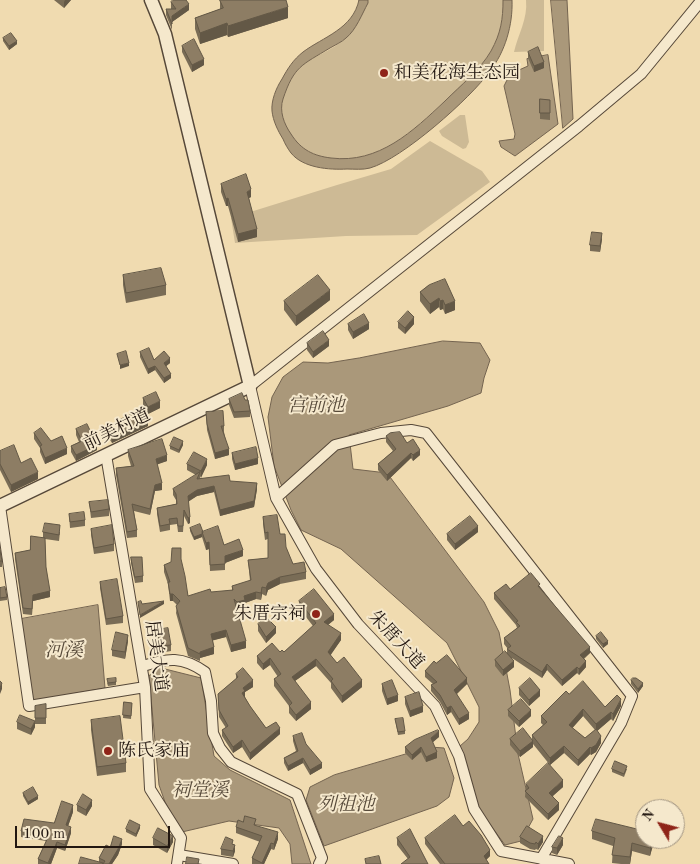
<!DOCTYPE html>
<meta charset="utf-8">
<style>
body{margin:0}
#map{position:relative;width:700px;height:864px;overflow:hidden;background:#f0dbb0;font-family:"Old Standard TT",serif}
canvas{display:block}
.north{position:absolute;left:635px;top:799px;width:50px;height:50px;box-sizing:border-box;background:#f5e8cc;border:1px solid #a19481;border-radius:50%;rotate:307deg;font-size:14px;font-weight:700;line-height:20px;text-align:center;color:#221711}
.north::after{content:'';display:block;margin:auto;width:18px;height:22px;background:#8f2418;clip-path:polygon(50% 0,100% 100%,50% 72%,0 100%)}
.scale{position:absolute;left:15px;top:826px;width:155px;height:22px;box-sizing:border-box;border:2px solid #221711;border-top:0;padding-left:6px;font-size:15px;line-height:18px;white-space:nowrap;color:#221711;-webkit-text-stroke:4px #f5e8cc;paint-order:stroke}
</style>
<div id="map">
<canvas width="700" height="864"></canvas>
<div class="north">N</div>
<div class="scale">100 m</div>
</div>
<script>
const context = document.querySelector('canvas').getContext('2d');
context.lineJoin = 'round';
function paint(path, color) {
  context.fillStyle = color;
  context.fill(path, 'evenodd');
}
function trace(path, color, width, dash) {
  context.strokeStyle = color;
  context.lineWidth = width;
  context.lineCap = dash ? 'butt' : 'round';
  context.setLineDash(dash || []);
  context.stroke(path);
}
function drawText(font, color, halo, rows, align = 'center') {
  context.font = font + ' "Old Standard TT","Noto Serif SC",serif';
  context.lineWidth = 4;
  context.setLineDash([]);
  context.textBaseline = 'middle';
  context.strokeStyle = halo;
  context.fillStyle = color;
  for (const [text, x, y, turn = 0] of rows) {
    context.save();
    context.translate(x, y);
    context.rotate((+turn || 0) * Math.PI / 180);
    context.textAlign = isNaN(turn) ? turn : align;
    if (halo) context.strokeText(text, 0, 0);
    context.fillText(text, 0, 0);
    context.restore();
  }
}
paint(new Path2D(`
 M 368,0 L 503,0 C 503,19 501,33 491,51 C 480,69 464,84 448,98 C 412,131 381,164 328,158 C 309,155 293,143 285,125 C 280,115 281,103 285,92 C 300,54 318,61 345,39 C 352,34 366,8 368,0 Z
 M 526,0 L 544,0 L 544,51 L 514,52 C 518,34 528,19 526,0 Z
 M 460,115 L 465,115 L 469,142 L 466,148 L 463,149 L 442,136 L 439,131 Z
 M 430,141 L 482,171 L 490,182 L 417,235 L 346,236 L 235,243 L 231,218 L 337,185 L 391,169 Z`), '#cdba95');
const water = new Path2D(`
 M 359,0 L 368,0 L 368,3 C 362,14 356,30 346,38 C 342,42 335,45 330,48 C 302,65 294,66 283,99 C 279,111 284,124 291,134 C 301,150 314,156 331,158 C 379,164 413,131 445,101 C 461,85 480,70 491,51 C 501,33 503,19 503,0 L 512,0 C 513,25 505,52 490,71 C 471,98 402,159 370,168 C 363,170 354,169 347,169 C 329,170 303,168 291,153 C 288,149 285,144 283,139 C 278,131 273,121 272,111 C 271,101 276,88 282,79 C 288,68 293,60 303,52 C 323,37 353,29 359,0 Z
 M 551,0 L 567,0 L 573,119 L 563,128 Z
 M 548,55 L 558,124 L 515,156 L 501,147 L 499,141 L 514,139 L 515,134 L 504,86 L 510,74 L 528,66 L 527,59 Z
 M 443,341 L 480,343 L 490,360 L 484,378 L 481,393 L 448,406 L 349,435 L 353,469 L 387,473 L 484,602 L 499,632 L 510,690 L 518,754 L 533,819 L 521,841 L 505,845 L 478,808 L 460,746 L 468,739 L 479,722 L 479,707 L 447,643 L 341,549 L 301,530 L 291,510 L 274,466 L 268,417 L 272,397 L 283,377 L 303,362 L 328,363 L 359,358 Z
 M 98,605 L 105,688 L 32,701 L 21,619 Z
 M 161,668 L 201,678 L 214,756 L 230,770 L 290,800 L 311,864 L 292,864 L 290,844 L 279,828 L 229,821 L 182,832 L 165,802 L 159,785 L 149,676 L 154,670 Z
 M 430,747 L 444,748 L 454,778 L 449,797 L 437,806 L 324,846 L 306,800 L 310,787 L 334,775 Z`);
paint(water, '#aa987a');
trace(water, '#746450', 1);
const minor = new Path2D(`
 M 106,455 L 145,687 L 150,789 L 181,838 L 177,864
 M 276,498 L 335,445 L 381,433 L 411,430 L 426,433 L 632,696 L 621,723 L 541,859
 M 0,506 L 29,706 L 145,687
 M 143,666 C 168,658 182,656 205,672 L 211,701 L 213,733 L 220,748 L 231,762 L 297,794 L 322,858 L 319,864
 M 179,855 L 233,864
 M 569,864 L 501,851 L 474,809 L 459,756 L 435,706 L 358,624 L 316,569 L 276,498 L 250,386 L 579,126 L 641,74 L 700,2`);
const tertiary = new Path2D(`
 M 0,506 L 250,386 L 165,34 L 151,0`);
trace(minor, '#564839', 12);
trace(tertiary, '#564839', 15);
trace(minor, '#f5e8cc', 10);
trace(tertiary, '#f5e8cc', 12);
paint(new Path2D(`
 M 54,0 L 71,0 L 64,8 Z
 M 220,0 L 288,18 L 228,37 L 227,35 L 200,44 L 195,29 L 195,18 L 220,9 Z
 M 171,2 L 189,10 L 172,22 L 172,30 L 166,15 L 166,9 L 171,9 Z
 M 3,38 L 17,44 L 9,50 L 3,41 Z
 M 182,46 L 204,65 L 192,72 L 182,52 Z
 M 528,52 L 544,68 L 534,72 L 528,58 Z
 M 540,99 L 550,100 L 550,120 L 540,119 Z
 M 221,184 L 251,197 L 249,198 L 257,237 L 238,242 L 228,206 L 226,206 L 221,192 Z
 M 602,239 L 600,252 L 590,251 L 590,245 Z
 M 123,275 L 166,285 L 166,295 L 126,303 L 123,285 Z
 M 429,285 L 455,310 L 445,314 L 443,309 L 440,310 L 439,307 L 430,314 L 420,301 L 420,292 Z
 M 330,300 L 296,326 L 284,310 L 284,301 Z
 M 398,322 L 414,324 L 405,334 L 398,328 Z
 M 348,324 L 369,329 L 353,339 L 348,330 Z
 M 307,343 L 329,346 L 313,358 L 307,350 Z
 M 140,352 L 154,360 L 170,363 L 166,366 L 171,378 L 164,383 L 155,370 L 148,374 L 140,357 Z
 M 143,398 L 160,408 L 148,414 L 143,405 Z
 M 229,399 L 245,400 L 250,411 L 250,417 L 234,418 L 229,405 Z
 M 206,412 L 224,426 L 224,432 L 229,455 L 215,459 L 207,430 Z
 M 120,420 L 148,426 L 112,443 L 110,440 L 110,434 L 121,426 Z
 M 76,429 L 97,450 L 76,461 L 71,452 L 71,446 L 79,442 L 76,435 Z
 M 34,433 L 51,441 L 67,454 L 45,464 L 40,452 L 40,448 L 34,439 Z
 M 386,436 L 407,443 L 420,455 L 413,461 L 411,458 L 387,481 L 378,470 L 378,464 L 393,451 L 386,442 Z
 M 183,445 L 179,453 L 170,449 L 170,446 Z
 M 128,450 L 167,461 L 157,464 L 162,490 L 155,491 L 150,515 L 134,511 L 137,530 L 137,537 L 127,538 L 116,475 L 116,468 L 131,466 L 128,456 Z
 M 0,451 L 21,463 L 38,479 L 11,492 L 0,470 Z
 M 232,453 L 258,464 L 235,470 L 232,459 Z
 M 187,464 L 207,465 L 200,478 L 230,481 L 257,489 L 254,507 L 220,516 L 214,492 L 197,496 L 188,501 L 190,523 L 188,524 L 184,516 L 183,532 L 178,532 L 177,524 L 170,525 L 170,530 L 160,532 L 157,514 L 157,508 L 176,504 L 176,500 L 173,495 L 173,489 L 196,475 L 187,470 Z
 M 89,502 L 109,509 L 109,516 L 91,518 Z
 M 69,514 L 85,520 L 85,526 L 70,528 Z
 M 263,517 L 280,534 L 293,564 L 306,572 L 306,579 L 280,584 L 268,590 L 266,596 L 262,594 L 261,600 L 256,599 L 245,603 L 245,607 L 237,609 L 246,648 L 231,652 L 226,637 L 213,640 L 214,654 L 200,658 L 200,661 L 188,656 L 176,613 L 177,605 L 173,601 L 170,601 L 168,584 L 164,572 L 164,565 L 181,561 L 188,596 L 232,590 L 232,586 L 250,581 L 248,560 L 268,558 L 268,539 L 265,540 L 263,524 Z
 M 190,528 L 203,532 L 243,556 L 225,563 L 225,570 L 210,571 L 209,549 L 206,550 L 202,537 L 194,540 L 190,531 Z
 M 91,529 L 114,544 L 114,551 L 94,554 L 91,535 Z
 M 43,532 L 60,532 L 59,541 L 45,539 L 46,567 L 50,597 L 33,601 L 32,615 L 23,614 L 15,559 L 15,553 L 30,550 L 43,537 Z
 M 478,532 L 455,550 L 447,540 L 447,534 Z
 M 0,550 L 2,561 L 2,567 L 0,567 Z
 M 131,557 L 143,576 L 143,582 L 135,583 L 131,563 Z
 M 100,582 L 123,616 L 123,623 L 106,625 L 100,588 Z
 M 0,588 L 7,597 L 7,600 L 0,601 Z
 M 510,589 L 540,589 L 590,653 L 584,659 L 586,667 L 579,675 L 577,673 L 562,686 L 547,670 L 542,678 L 512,658 L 514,667 L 503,676 L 495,666 L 495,660 L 507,653 L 507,649 L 508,649 L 504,644 L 504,638 L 517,628 L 516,625 L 494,599 L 494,593 Z
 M 299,601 L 334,620 L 328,625 L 341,640 L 330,655 L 337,663 L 362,687 L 342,703 L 331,688 L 331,683 L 316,666 L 295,681 L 311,709 L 296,721 L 289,713 L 289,706 L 274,686 L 274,679 L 278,677 L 270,665 L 263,670 L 257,663 L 257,656 L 280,652 L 284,652 L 313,626 L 299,608 Z
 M 258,624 L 276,633 L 266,643 L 258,631 Z
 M 157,630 L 171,645 L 171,651 L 160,653 L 157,637 Z
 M 596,636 L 608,644 L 603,648 L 596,639 Z
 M 128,641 L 125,659 L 112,656 L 112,650 Z
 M 425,671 L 467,684 L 457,694 L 469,719 L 459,725 L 451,712 L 447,715 L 440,702 L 431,691 L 431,685 L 433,684 L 425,677 Z
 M 236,674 L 253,687 L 245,692 L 245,697 L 250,706 L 266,728 L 280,734 L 250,760 L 242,747 L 233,753 L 222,736 L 222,730 L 226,728 L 219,717 L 218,694 L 236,679 Z
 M 116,678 L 116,685 L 108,686 L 107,683 Z
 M 631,680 L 643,686 L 638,693 L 631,684 Z
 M 382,684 L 398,701 L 387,705 L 382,691 Z
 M 519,688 L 540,696 L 529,706 L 519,695 Z
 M 569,694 L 605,707 L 621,706 L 613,721 L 611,719 L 597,731 L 601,743 L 596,752 L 591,755 L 590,754 L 578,766 L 564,753 L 550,765 L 533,744 L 533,747 L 520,757 L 510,745 L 510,739 L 532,739 L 532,735 L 543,725 L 541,723 L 541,716 ZM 583,716 L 595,730 L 585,738 L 572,728 Z
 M 405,697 L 423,712 L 410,717 L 405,704 Z
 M 124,702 L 132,703 L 131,719 L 123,718 Z
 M 46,704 L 46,724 L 35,724 L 35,706 Z
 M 508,710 L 531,716 L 519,727 L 508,716 Z
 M 395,719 L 405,731 L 405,734 L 398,735 Z
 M 91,720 L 126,763 L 126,772 L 97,776 L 91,730 Z
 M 17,722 L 35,727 L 31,735 L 17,729 Z
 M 293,736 L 306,744 L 322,768 L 310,775 L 303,763 L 288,771 L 284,763 L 284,758 L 296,751 L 293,741 Z
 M 439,737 L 432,742 L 437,758 L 426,762 L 421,752 L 412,760 L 405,753 L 405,747 Z
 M 612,769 L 627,769 L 624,777 L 612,772 Z
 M 526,784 L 563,787 L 553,796 L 559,810 L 548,820 L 525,797 Z
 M 23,793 L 38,799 L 28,805 L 23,796 Z
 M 77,805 L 92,806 L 86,816 L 77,811 Z
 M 73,812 L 68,826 L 71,833 L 65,851 L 57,848 L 51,864 L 38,864 L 38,859 L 46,841 L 21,837 L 21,831 L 54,823 Z
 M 256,826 L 278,839 L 274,850 L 271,849 L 264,864 L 252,864 L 252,858 L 260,842 L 236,833 L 236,827 Z
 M 463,826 L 490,856 L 486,860 L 489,864 L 440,864 L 425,844 L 425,838 Z
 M 140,828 L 136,837 L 126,832 L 126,829 Z
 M 592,831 L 654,839 L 650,856 L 632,851 L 630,864 L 621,864 L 612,863 L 613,846 L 592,839 Z
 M 520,837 L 543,842 L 538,850 L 536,849 L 535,850 L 530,849 L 520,843 Z
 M 153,838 L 173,842 L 167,853 L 153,845 Z
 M 397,838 L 428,864 L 408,859 L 397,845 Z
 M 122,844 L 118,855 L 112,864 L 79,864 L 99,862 L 99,858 L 110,847 Z
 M 233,844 L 235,851 L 233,857 L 221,855 L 221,849 Z
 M 563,845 L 557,855 L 552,853 L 552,847 Z`), '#796c56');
paint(new Path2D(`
 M 65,0 L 71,0 L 64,8 L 64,2 Z
 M 189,4 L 189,10 L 172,22 L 172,16 Z
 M 288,7 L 288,18 L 228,37 L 228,26 Z
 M 227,23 L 227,35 L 200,44 L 200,33 Z
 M 17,41 L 17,44 L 9,50 L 9,46 Z
 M 204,59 L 204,65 L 192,72 L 192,65 Z
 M 544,62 L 544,68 L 534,72 L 534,66 Z
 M 251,189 L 251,197 L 247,199 L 247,192 Z
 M 228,198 L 228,206 L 226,206 L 226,199 Z
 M 257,229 L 257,237 L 238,242 L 238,234 Z
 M 602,233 L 602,239 L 600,252 L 600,246 Z
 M 330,290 L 330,300 L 296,326 L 296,316 Z
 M 439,298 L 439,307 L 430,314 L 430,304 Z
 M 443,300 L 443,309 L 440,310 L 440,301 Z
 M 455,301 L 455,310 L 445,314 L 445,305 Z
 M 414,317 L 414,324 L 405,334 L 405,328 Z
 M 369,323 L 369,329 L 353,339 L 353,332 Z
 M 329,340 L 329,346 L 313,358 L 313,352 Z
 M 170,358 L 170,363 L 164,368 L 164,363 Z
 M 129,363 L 129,366 L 120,369 L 120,365 Z
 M 155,366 L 155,370 L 148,374 L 148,369 Z
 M 171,374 L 171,378 L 164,383 L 164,378 Z
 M 160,401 L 160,408 L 148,414 L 148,407 Z
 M 148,420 L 148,426 L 112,443 L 112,438 Z
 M 183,441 L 183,445 L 179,453 L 179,450 Z
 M 97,445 L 97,450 L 76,461 L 76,455 Z
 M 67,448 L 67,454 L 45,464 L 45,458 Z
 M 229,449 L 229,455 L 215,459 L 215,453 Z
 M 420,450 L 420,455 L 413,461 L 413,455 Z
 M 411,453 L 411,458 L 387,481 L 387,475 Z
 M 167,455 L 167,461 L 156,465 L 156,459 Z
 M 258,458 L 258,464 L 235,470 L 235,464 Z
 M 207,459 L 207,465 L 201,478 L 201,471 Z
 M 38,472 L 38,479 L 11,492 L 11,485 Z
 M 162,483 L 162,490 L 155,491 L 150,515 L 150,509 L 155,485 Z
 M 257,483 L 257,489 L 254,507 L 220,516 L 220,510 Z
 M 214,486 L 214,492 L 197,496 L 188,502 L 188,496 L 197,490 Z
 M 190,517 L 190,523 L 188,524 L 188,518 Z
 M 478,526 L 478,532 L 455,550 L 455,544 Z
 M 202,534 L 202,537 L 194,540 L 194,537 Z
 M 209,542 L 209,549 L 206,550 L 206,543 Z
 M 243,550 L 243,556 L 225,563 L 225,556 Z
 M 280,577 L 280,584 L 268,590 L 266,596 L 266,588 L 268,583 Z
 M 262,587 L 262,594 L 261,600 L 261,593 Z
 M 50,591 L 50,597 L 33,601 L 32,615 L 33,595 Z
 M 256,592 L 256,599 L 245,603 L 245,607 L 237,609 L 237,602 L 244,596 Z
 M 170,594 L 173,594 L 173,601 L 170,601 Z
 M 164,601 L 164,604 L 140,618 L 140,615 Z
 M 334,614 L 334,620 L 324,628 L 324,622 Z
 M 276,627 L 276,633 L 266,643 L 266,637 Z
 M 226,630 L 226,637 L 211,641 L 211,634 Z
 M 341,633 L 341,640 L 328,659 L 328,652 Z
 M 128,635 L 128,641 L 125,659 L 125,652 Z
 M 246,641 L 246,648 L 231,652 L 231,645 Z
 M 608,641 L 608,644 L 603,648 L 603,644 Z
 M 214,647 L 214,654 L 200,658 L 200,652 Z
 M 590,647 L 590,653 L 580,661 L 580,655 Z
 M 270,658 L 270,665 L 263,670 L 263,664 Z
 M 316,659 L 316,666 L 292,683 L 292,677 Z
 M 514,661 L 514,667 L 503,676 L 503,670 Z
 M 586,661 L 586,667 L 579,675 L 579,669 Z
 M 547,664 L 547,670 L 542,678 L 542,672 Z
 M 577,667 L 577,673 L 562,686 L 562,680 Z
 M 467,678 L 467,684 L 454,696 L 454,690 Z
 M 253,680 L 253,687 L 245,692 L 245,697 L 242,699 L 243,688 Z
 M 362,680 L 362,687 L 342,703 L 342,696 Z
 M 2,683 L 2,689 L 0,694 L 0,688 Z
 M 643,683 L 643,686 L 638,693 L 638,689 Z
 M 540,690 L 540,696 L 529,706 L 529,700 Z
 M 398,695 L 398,701 L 387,705 L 387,699 Z
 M 621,699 L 621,706 L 613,721 L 613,714 Z
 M 311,702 L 311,709 L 296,721 L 296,715 Z
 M 423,706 L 423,712 L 410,717 L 410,711 Z
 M 451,706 L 451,712 L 447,715 L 447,708 Z
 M 583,709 L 583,716 L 569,732 L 569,725 Z
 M 531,710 L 531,716 L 519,727 L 519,721 Z
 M 611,712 L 611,719 L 596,732 L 596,724 Z
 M 469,713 L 469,719 L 459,725 L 459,719 Z
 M 35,721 L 35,727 L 31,735 L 31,729 Z
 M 280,728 L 280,734 L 250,760 L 250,753 Z
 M 439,731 L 439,737 L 431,744 L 431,738 Z
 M 601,736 L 601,743 L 596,752 L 591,755 L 591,748 Z
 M 242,740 L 242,747 L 233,753 L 233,747 Z
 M 533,741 L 533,747 L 520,757 L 520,751 Z
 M 564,746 L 564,753 L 550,765 L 550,758 Z
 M 421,747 L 421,752 L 412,760 L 412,755 Z
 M 590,747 L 590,754 L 578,766 L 578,760 Z
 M 437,752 L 437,758 L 426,762 L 426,757 Z
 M 303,758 L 303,763 L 288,771 L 288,766 Z
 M 322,763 L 322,768 L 310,775 L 310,770 Z
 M 563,780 L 563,787 L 549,799 L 549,793 Z
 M 38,796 L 38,799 L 28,805 L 28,802 Z
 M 92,800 L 92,806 L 86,816 L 86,810 Z
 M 559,803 L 559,810 L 548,820 L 548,814 Z
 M 73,805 L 73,812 L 66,832 L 66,825 Z
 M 140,825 L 140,828 L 136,837 L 136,834 Z
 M 71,827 L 71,833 L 65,851 L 65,845 Z
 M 278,832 L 278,839 L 274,850 L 274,844 Z
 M 173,836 L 173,842 L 167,853 L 167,846 Z
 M 543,836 L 543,842 L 538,850 L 538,844 Z
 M 563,838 L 563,845 L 557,855 L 557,848 Z
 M 122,839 L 122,844 L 118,855 L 112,864 L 109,864 Z
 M 653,839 L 654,839 L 654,842 L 650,856 L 650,848 Z
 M 57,842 L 57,848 L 51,864 L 48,864 Z
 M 271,843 L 271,849 L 264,864 L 262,864 Z
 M 632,843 L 632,851 L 630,864 L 630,857 Z
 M 235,845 L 235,851 L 233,857 L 233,851 Z
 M 490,850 L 490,856 L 484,862 L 484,856 Z`), '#635846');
const building = new Path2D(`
 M 173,0 L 186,0 L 189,4 L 172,16 L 172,24 L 166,9 L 176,9 L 171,2 Z
 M 220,0 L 286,0 L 288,7 L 228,26 L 227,23 L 200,33 L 195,18 L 223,8 Z
 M 11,33 L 17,41 L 9,46 L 3,38 Z
 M 194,39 L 204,59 L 192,65 L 182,46 Z
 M 538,47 L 544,62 L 534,66 L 528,52 Z
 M 540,99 L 550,100 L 550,113 L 540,113 Z
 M 246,174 L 251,189 L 247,192 L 257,229 L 238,234 L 228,198 L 226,199 L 221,184 Z
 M 592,232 L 602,233 L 600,246 L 590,245 Z
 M 161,268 L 166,285 L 126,293 L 123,275 Z
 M 318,275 L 330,290 L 296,316 L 284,301 Z
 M 445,279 L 455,301 L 445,305 L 443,300 L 440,301 L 439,298 L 430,304 L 420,292 L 429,285 Z
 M 408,311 L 414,317 L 405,328 L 398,322 Z
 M 364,314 L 369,323 L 353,332 L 348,324 Z
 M 323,331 L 329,340 L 313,352 L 307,343 Z
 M 149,348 L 154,360 L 164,351 L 170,358 L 164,363 L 171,374 L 164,378 L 155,366 L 148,369 L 140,352 Z
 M 126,351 L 129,363 L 120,365 L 117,354 Z
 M 156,392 L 160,401 L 148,407 L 143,398 Z
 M 242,393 L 245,400 L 248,400 L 250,411 L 234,412 L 229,399 Z
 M 142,409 L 148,420 L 112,438 L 110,434 L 123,424 L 120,420 Z
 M 223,411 L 224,426 L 221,426 L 229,449 L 215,453 L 207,424 L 206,412 Z
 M 87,424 L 97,445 L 76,455 L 71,446 L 82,441 L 76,429 Z
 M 41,428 L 51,441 L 62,436 L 67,448 L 45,458 L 40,446 L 42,445 L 34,433 Z
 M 400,432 L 407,443 L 413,439 L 420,450 L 413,455 L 411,453 L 387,475 L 378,464 L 396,449 L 386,436 L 390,433 Z
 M 174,437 L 183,441 L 179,450 L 170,446 Z
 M 162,439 L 167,455 L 156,459 L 162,483 L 155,485 L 150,509 L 132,504 L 137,530 L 127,532 L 116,468 L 134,466 L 128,450 Z
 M 14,445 L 21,463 L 31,458 L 38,472 L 11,485 L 0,464 L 0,451 Z
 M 256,447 L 258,458 L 235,464 L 232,453 Z
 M 194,452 L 207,459 L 201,471 L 187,464 Z
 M 200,472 L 197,479 L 229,475 L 230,481 L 257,483 L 254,501 L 220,510 L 214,486 L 197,490 L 188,496 L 190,517 L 188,518 L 184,510 L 183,526 L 178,526 L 177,518 L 169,519 L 170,524 L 160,526 L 157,508 L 177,504 L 176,494 L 173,489 Z
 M 108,500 L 109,509 L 91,512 L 89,502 Z
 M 84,512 L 85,520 L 70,522 L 69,514 Z
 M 277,515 L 280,534 L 285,534 L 286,547 L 293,564 L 304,562 L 306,572 L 280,577 L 268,583 L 266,588 L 262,587 L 261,593 L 256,592 L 244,596 L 245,600 L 237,602 L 234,599 L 246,641 L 231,645 L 226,630 L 211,634 L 214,647 L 200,652 L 200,654 L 188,648 L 176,606 L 180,601 L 173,594 L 170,594 L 168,582 L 170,582 L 164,565 L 171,562 L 172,548 L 181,548 L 181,559 L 185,576 L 188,596 L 210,589 L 211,592 L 233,590 L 232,586 L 251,580 L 248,560 L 268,558 L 268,532 L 265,533 L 263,517 Z
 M 470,516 L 478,526 L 455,544 L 447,534 Z
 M 45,523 L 60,525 L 59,535 L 43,532 Z
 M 200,524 L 203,532 L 202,534 L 194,537 L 190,528 Z
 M 112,525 L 114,544 L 94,548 L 91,529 Z
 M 218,526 L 224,545 L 239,539 L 243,550 L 225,556 L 225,564 L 210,565 L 209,542 L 206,543 L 202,532 Z
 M 31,536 L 45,538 L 46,567 L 50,591 L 33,595 L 32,609 L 23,608 L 15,553 L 30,550 Z
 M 0,550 L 2,561 L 0,561 Z
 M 131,557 L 142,557 L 143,576 L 135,577 Z
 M 531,573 L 540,584 L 538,586 L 590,647 L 580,655 L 586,661 L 579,669 L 577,667 L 562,680 L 547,664 L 542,672 L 507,649 L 511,646 L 504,638 L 520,626 L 516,622 L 518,621 L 494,593 L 506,584 L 510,589 Z
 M 117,579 L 123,616 L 106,619 L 100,582 Z
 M 5,587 L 7,597 L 0,598 L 0,588 Z
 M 314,589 L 334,614 L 324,622 L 341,633 L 328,652 L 337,663 L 344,657 L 362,680 L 342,696 L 331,681 L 333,679 L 316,659 L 292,677 L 311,702 L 296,715 L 289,706 L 292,703 L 274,679 L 281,674 L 270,658 L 263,664 L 257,656 L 272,643 L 280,652 L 282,650 L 284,652 L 316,623 L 299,601 Z
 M 141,601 L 142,604 L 164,601 L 140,615 L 138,602 Z
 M 266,617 L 276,627 L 266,637 L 258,624 Z
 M 168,628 L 171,645 L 160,646 L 157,630 Z
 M 116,632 L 128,635 L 125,652 L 112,650 Z
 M 601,632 L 608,641 L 603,644 L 596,636 Z
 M 505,651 L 514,661 L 503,670 L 495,660 Z
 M 447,655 L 467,678 L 454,690 L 469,713 L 459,719 L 451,706 L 447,708 L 440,695 L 431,685 L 437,682 L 425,671 L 434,661 L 436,663 Z
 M 243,668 L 253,680 L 243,688 L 245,691 L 242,693 L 250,706 L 266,728 L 276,722 L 280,728 L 250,753 L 242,740 L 233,747 L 222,730 L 228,726 L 219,710 L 218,694 L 238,677 L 236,674 Z
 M 116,678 L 116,682 L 108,683 L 107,679 Z
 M 530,678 L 540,690 L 529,700 L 519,688 Z
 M 633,678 L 636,678 L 643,683 L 638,689 L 631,680 Z
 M 392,680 L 398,695 L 387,699 L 382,684 Z
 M 0,681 L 2,683 L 0,688 Z
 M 583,681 L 605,707 L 617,695 L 621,699 L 613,714 L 611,712 L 596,724 L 583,709 L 569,725 L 585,738 L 596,729 L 601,736 L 596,745 L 591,748 L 590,747 L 578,760 L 564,746 L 550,758 L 532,735 L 547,722 L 541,716 L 566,691 L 569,694 Z
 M 419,692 L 423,706 L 410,711 L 405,697 Z
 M 521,699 L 531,710 L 519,721 L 508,710 Z
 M 124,702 L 132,703 L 131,716 L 123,715 Z
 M 46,704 L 46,718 L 35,718 L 35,706 Z
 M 20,715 L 35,721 L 31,729 L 17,722 Z
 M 120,716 L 126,763 L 97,767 L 91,720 Z
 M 403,718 L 405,731 L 398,732 L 395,719 Z
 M 523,728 L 533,741 L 520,751 L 510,739 Z
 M 438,730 L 439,731 L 431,738 L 437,752 L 426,757 L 421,747 L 412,755 L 405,747 L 414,740 Z
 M 302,733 L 306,744 L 322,763 L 310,770 L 303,758 L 288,766 L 284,758 L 298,751 L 293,736 Z
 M 615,761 L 627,766 L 624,774 L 612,769 Z
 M 548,763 L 563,780 L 549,793 L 559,803 L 548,814 L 525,791 L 529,788 L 526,784 Z
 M 33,787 L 38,796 L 28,802 L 23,793 Z
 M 83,794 L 92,800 L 86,810 L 77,805 Z
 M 62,801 L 73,805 L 66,825 L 71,827 L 65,845 L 57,842 L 48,863 L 38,859 L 49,835 L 21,831 L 24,819 L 54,823 Z
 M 455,815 L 463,826 L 469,821 L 481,835 L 490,850 L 484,856 L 489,864 L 445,864 L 425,838 Z
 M 245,816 L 256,819 L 254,825 L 278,832 L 274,844 L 271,843 L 262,863 L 252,858 L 262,836 L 236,827 L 238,820 L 243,822 Z
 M 596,819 L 645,831 L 645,839 L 653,839 L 650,848 L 632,843 L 630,857 L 612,855 L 615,838 L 592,831 Z
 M 130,820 L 140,825 L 136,834 L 126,829 Z
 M 527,826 L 543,836 L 538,844 L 536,842 L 535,844 L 530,843 L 520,837 Z
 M 158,828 L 173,836 L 167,846 L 153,838 Z
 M 410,829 L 428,864 L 401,864 L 410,857 L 397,838 Z
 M 114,836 L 122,839 L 118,849 L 109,864 L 103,864 L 105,861 L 99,858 L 106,845 L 110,847 Z
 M 559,836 L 563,838 L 557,848 L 552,847 Z
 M 226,837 L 233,840 L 232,844 L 235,845 L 233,851 L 221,849 Z
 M 379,856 L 381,864 L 366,864 L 365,859 Z
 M 81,857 L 103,863 L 102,864 L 79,864 Z
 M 187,857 L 199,859 L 198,864 L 186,864 Z`);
paint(building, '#8d7d64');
trace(building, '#635846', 1);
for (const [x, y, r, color] of [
 [384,73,5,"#8f2418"],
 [316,614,5,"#8f2418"],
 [108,751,5,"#8f2418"]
]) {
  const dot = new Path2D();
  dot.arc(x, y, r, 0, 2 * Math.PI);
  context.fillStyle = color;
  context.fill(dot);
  trace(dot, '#f5e8cc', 2);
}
drawText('18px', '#221711', '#f5e8cc', [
 ["和美花海生态园",394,73],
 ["朱厝宗祠",306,614,"right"],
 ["陈氏家庙",118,751]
], 'left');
drawText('18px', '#221711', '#f5e8cc', [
 ["前美村道",117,430,-26],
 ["朱厝大道",396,640,47],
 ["居美大道",156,656,82]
]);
drawText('italic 19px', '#584b3b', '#f5e8cc', [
 ["宫前池",316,406],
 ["河溪",64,651],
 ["祠堂溪",200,791],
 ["列祖池",346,805]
]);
</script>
